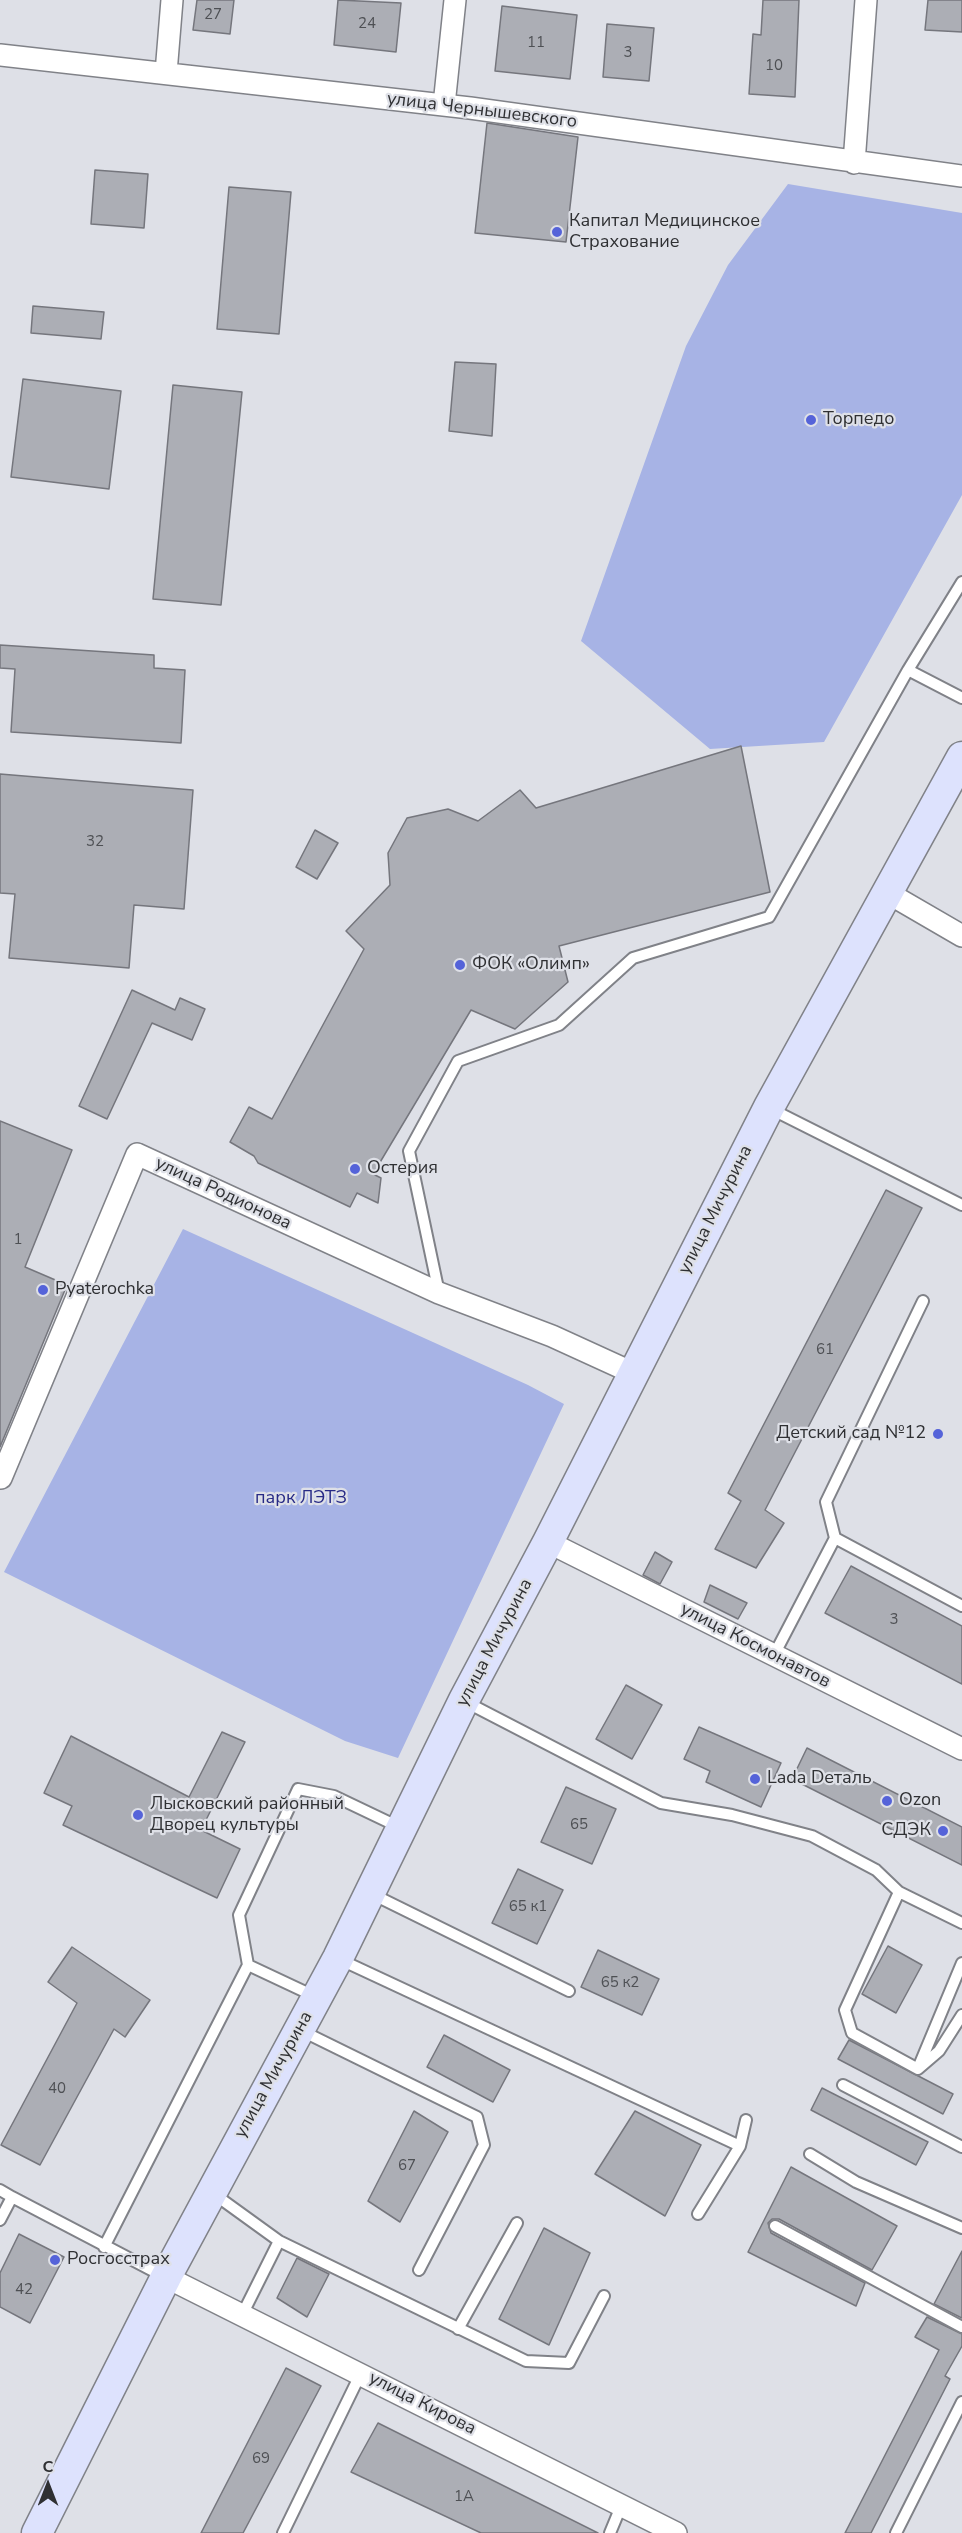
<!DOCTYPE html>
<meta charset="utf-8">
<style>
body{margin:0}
#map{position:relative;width:962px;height:2533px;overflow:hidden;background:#dee0e7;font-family:"Nunito Sans",sans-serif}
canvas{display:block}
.north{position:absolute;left:18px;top:2455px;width:60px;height:60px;-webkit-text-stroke:4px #dee0e7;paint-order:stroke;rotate:0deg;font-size:16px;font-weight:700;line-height:24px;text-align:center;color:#2f3033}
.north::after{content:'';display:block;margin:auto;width:21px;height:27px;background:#2f3033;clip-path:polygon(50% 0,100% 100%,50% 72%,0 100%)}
</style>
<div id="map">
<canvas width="962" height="2533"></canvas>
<div class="north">С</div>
</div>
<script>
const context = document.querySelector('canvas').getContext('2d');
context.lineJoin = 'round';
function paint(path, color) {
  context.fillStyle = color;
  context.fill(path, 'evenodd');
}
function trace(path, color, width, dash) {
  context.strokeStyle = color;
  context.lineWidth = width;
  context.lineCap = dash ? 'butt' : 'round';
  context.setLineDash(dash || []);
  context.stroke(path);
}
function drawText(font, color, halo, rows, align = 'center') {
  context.font = font + ' "Nunito Sans",sans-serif';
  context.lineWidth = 4.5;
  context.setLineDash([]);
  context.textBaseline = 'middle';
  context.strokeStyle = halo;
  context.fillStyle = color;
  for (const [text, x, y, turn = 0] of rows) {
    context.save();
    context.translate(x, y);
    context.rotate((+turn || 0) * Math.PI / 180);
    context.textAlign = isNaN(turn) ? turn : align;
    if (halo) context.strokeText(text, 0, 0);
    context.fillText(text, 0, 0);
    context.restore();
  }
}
paint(new Path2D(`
 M 788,184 L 962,213 L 962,495 L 824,742 L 710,749 L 581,641 L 686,346 L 728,265 Z
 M 183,1229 L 528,1385 L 564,1404 L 398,1758 L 345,1741 L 4,1572 Z`), '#a7b3e5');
const building = new Path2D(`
 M 197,0 L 234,0 L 230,34 L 193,30 Z
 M 338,0 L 401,3 L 396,52 L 334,45 Z
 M 763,0 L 799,0 L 795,97 L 749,94 L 753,34 L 761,35 Z
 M 928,0 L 962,0 L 962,32 L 925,30 Z
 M 502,6 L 577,15 L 570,79 L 495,71 Z
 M 607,24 L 654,28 L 649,81 L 603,77 Z
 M 487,123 L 578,137 L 566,242 L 475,233 Z
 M 95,170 L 148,174 L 144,228 L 91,224 Z
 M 229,187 L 291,192 L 279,334 L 217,329 Z
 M 33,306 L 104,312 L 101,339 L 31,333 Z
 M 455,362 L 496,364 L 492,436 L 449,431 Z
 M 23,379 L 121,391 L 109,489 L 11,477 Z
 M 173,385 L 242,392 L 221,605 L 153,599 Z
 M 0,645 L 154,655 L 154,668 L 185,670 L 181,743 L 11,732 L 15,669 L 0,668 Z
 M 741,746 L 770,892 L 559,946 L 568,982 L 515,1029 L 471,1010 L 373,1174 L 381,1178 L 378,1203 L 357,1193 L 350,1207 L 258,1163 L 254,1156 L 230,1142 L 249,1107 L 272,1119 L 364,949 L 346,931 L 390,885 L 388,853 L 407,818 L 448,809 L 478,821 L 520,790 L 536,808 Z
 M 0,774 L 193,790 L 184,909 L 134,905 L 129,968 L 9,958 L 15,894 L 0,893 Z
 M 315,830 L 338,843 L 317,879 L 296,867 Z
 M 132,990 L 175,1010 L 180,998 L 205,1009 L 192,1040 L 152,1023 L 107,1119 L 79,1106 Z
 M 0,1121 L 72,1150 L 25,1267 L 67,1285 L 0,1447 Z
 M 886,1190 L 922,1208 L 765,1510 L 784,1523 L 756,1568 L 715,1549 L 741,1501 L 728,1493 Z
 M 655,1552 L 672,1562 L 660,1584 L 643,1575 Z
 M 851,1566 L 962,1626 L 962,1684 L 825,1613 Z
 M 710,1585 L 747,1603 L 738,1619 L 704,1602 Z
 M 626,1685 L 662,1705 L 632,1759 L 596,1739 Z
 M 699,1727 L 781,1763 L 761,1807 L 706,1782 L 710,1771 L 684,1759 Z
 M 222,1732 L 245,1742 L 201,1830 L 240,1849 L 217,1898 L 63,1825 L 72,1806 L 44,1793 L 71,1736 L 189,1797 Z
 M 807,1748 L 962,1827 L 962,1865 L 792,1779 Z
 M 566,1787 L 616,1809 L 592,1864 L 541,1842 Z
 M 518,1869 L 563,1890 L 537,1944 L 492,1923 Z
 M 888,1946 L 922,1965 L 896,2013 L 862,1994 Z
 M 72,1947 L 150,2000 L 125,2037 L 114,2029 L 40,2165 L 1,2145 L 77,2003 L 48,1982 Z
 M 598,1950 L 659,1979 L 642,2015 L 581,1987 Z
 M 444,2035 L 510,2070 L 493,2102 L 427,2067 Z
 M 849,2040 L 953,2094 L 943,2114 L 838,2059 Z
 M 822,2088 L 928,2142 L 916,2165 L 811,2110 Z
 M 414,2111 L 448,2132 L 400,2222 L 368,2201 Z
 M 635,2111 L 701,2145 L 665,2216 L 595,2174 Z
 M 791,2167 L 897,2226 L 872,2270 L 779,2219 L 772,2219 L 768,2223 L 771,2233 L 865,2283 L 856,2306 L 748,2252 Z
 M 544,2228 L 590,2253 L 549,2345 L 499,2319 Z
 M 19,2234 L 64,2257 L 30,2323 L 0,2307 L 0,2273 Z
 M 962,2251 L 962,2318 L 934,2304 Z
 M 297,2258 L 329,2274 L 307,2317 L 277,2298 Z
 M 927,2317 L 962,2334 L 962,2346 L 945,2376 L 950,2379 L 871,2533 L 845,2533 L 939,2350 L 915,2337 Z
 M 286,2368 L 321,2386 L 243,2533 L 201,2533 Z
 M 378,2423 L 598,2533 L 481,2533 L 351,2472 Z`);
paint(building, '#acaeb5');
trace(building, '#75767d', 1.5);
const lane = new Path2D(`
 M 908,670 L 962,698
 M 771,1109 L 962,1205
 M 439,1293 L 409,1151 L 458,1061 L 559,1025 L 633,958 L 769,917 L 908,670 L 962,582
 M 835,1538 L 962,1606
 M 774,1655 L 835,1538 L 826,1502 L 923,1301
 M 464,1701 L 661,1803 L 732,1815 L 812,1836 L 876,1870 L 899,1892 L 962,1923
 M 899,1892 L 845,2010 L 852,2033 L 918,2069 L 939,2051 L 962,2015
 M 372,1894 L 569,1991
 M 341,1960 L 740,2146
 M 314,1996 L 248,1965 L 239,1915 L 298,1789 L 334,1796 L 401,1828
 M 300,2030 L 477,2117 L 484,2145 L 419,2270
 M 919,2066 L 962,1963
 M 843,2085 L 962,2147
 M 810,2154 L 856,2182 L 962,2228
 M 0,2190 L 12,2197
 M 214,2194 L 279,2241 L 526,2361 L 569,2363 L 604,2296
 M 698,2214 L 740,2146 L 746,2120
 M 0,2220 L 12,2197 L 163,2276
 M 775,2226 L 962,2327
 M 104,2247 L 248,1965
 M 243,2313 L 279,2241
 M 458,2329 L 517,2223
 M 283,2533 L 361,2373
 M 610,2533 L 622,2504
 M 896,2533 L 962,2402`);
const street = new Path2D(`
 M 0,55 L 470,108 L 962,176
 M 166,73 L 172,0
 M 444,105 L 455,0
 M 854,163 L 866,0
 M 888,893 L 962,936
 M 1,1478 L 137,1154 L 439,1293 L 552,1336 L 633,1373
 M 548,1542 L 962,1749
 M 166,2277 L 676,2533`);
const secondary = new Path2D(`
 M 37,2533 L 166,2277 L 338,1958 L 464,1700 L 548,1542 L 769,1107 L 962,757`);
trace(lane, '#808288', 14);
trace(street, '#808288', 24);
trace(secondary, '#808288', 33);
trace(lane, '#fff', 10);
trace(street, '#fff', 21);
trace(secondary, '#dde2fd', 30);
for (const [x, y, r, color] of [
 [557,232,6,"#5563d9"],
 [811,420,6,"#5563d9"],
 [460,965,6,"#5563d9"],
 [355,1169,6,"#5563d9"],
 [43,1290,6,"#5563d9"],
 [938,1434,6,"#5563d9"],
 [755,1779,6,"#5563d9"],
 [887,1801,6,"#5563d9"],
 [138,1815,6,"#5563d9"],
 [943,1831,6,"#5563d9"],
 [55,2260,6,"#5563d9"]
]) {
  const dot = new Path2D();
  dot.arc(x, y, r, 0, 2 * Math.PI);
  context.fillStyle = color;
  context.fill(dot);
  trace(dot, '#dee0e7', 2);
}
drawText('15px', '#4e5054', null, [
 ["27",213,15],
 ["24",367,24],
 ["11",536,43],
 ["3",628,53],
 ["10",774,66],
 ["32",95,842],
 ["1",18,1240],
 ["61",825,1350],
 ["3",894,1620],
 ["65",579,1825],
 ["65 к1",528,1907],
 ["65 к2",620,1983],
 ["40",57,2089],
 ["67",407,2166],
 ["42",24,2290],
 ["69",261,2459],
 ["1А",464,2497]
]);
drawText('18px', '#2f3033', '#dee0e7', [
 ["улица Чернышевского",482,111,7],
 ["улица Родионова",223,1194,25],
 ["улица Мичурина",716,1210,-63],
 ["улица Мичурина",495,1643,-62],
 ["улица Космонавтов",755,1646,27],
 ["улица Мичурина",274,2075,-61],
 ["улица Кирова",422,2404,27]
]);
drawText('18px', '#2f3033', '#dee0e7', [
 ["Капитал Медицинское",569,222],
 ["Страхование",569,243],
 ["Торпедо",823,420],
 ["ФОК «Олимп»",472,965],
 ["Остерия",367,1169],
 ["Pyaterochka",55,1290],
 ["Детский сад №12",926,1434,"right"],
 ["Lada Dеталь",767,1779],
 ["Ozon",899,1801],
 ["Лысковский районный",150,1805],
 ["Дворец культуры",150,1826],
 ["СДЭК",931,1831,"right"],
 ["Росгосстрах",67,2260]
], 'left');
drawText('18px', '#272a86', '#dee0e7', [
 ["парк ЛЭТЗ",301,1499]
]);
</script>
